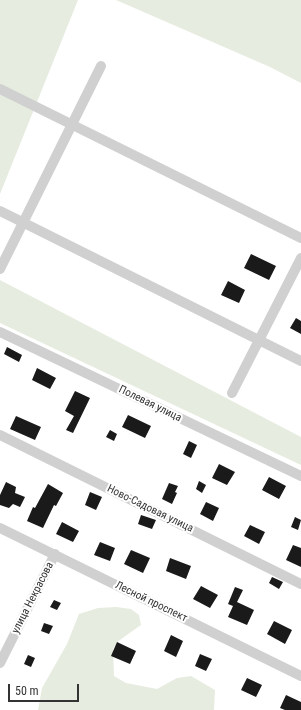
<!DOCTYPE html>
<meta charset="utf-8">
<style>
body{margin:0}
#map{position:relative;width:301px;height:710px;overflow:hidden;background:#fff;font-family:"Roboto Condensed",sans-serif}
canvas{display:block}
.scale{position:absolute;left:8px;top:684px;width:71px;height:18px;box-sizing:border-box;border:2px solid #333;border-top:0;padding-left:5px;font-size:12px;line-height:14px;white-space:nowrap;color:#333;-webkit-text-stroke:3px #fff;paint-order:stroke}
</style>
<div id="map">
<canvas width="301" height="710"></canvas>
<div class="scale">50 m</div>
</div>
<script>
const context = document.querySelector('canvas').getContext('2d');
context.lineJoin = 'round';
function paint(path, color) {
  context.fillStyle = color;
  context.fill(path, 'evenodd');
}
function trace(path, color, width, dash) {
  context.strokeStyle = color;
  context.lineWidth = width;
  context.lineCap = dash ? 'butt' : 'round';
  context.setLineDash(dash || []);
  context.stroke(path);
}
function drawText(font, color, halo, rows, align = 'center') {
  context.font = font + ' "Roboto Condensed",sans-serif';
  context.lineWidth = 4;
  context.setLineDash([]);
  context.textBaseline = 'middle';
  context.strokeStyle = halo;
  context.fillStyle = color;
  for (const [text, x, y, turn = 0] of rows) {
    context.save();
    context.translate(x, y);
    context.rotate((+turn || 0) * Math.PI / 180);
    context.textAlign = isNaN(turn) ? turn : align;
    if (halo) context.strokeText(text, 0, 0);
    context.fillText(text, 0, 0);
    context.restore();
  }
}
paint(new Path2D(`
 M 0,0 L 78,0 L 0,194 Z
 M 116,0 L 301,0 L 301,83 L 270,67 Z
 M 0,280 L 301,437 L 301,465 L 0,323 Z
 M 116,607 L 131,609 L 139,615 L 141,625 L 117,642 L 113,649 L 114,676 L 126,683 L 157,689 L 177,678 L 191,676 L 215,690 L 214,710 L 38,710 L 42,688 L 67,644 L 79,614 L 98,608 Z`), '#e6ecdf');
paint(new Path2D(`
 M 251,254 L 276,266 L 269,280 L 244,268 Z
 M 228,281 L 245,290 L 239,303 L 221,295 Z
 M 296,318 L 301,321 L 301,334 L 290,328 Z
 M 7,347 L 22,355 L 19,362 L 4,354 Z
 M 37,368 L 56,378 L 50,389 L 32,380 Z
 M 75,391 L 90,398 L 73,433 L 66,430 L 74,416 L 65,411 Z
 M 128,415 L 151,426 L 145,438 L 122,427 Z
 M 16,416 L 41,427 L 35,440 L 10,429 Z
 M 110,430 L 117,434 L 114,441 L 106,437 Z
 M 189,441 L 197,445 L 191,458 L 183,454 Z
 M 219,464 L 235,472 L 227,485 L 212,478 Z
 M 269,477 L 286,486 L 279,499 L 262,490 Z
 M 199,481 L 206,485 L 202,493 L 196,489 Z
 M 6,482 L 16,487 L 15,493 L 25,497 L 20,507 L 13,504 L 9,508 L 0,505 L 0,495 Z
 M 169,483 L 178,486 L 175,492 L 177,493 L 172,504 L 162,499 Z
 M 48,484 L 63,493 L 56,506 L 54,505 L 43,528 L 27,521 L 33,507 L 35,508 Z
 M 90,492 L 102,497 L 96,510 L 85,505 Z
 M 206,502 L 219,508 L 213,521 L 200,514 Z
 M 141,515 L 156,520 L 152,529 L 138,524 Z
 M 295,517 L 301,520 L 298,530 L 291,527 Z
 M 62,522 L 79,531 L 73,542 L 56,534 Z
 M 250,525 L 265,532 L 259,544 L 244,536 Z
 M 100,542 L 115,548 L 110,561 L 94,555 Z
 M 293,545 L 301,548 L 301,567 L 286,560 Z
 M 131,550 L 150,558 L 143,573 L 124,564 Z
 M 170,558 L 191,566 L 186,579 L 166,571 Z
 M 272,577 L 283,582 L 279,589 L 269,583 Z
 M 201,586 L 218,595 L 210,608 L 193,599 Z
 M 235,587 L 243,590 L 237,602 L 254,610 L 247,625 L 228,617 L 233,606 L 228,604 Z
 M 54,600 L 61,603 L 57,610 L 50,607 Z
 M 274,621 L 292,630 L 285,644 L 267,634 Z
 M 44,623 L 53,626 L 49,634 L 41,631 Z
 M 171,635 L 183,641 L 176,657 L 164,651 Z
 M 117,642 L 136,651 L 130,664 L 111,656 Z
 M 200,654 L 212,659 L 206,671 L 195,666 Z
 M 28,655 L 35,658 L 31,667 L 24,664 Z
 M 247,678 L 262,685 L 256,697 L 241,690 Z
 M 286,695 L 301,702 L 301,710 L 285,710 L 280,708 Z`), '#1a1a1a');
trace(new Path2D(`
 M 0,89 L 301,238
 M 0,211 L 301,361
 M 0,269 L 101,66
 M 0,332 L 301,476
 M 232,393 L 301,258
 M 0,435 L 301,584
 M 0,528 L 301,676
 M 0,663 L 55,554`), '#d0d0d0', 10);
drawText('11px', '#333', '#fff', [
 ["Полевая улица",150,404,26],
 ["Ново-Садовая улица",150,509,26],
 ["улица Некрасова",33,598,-63],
 ["Лесной проспект",151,602,26]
]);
</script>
